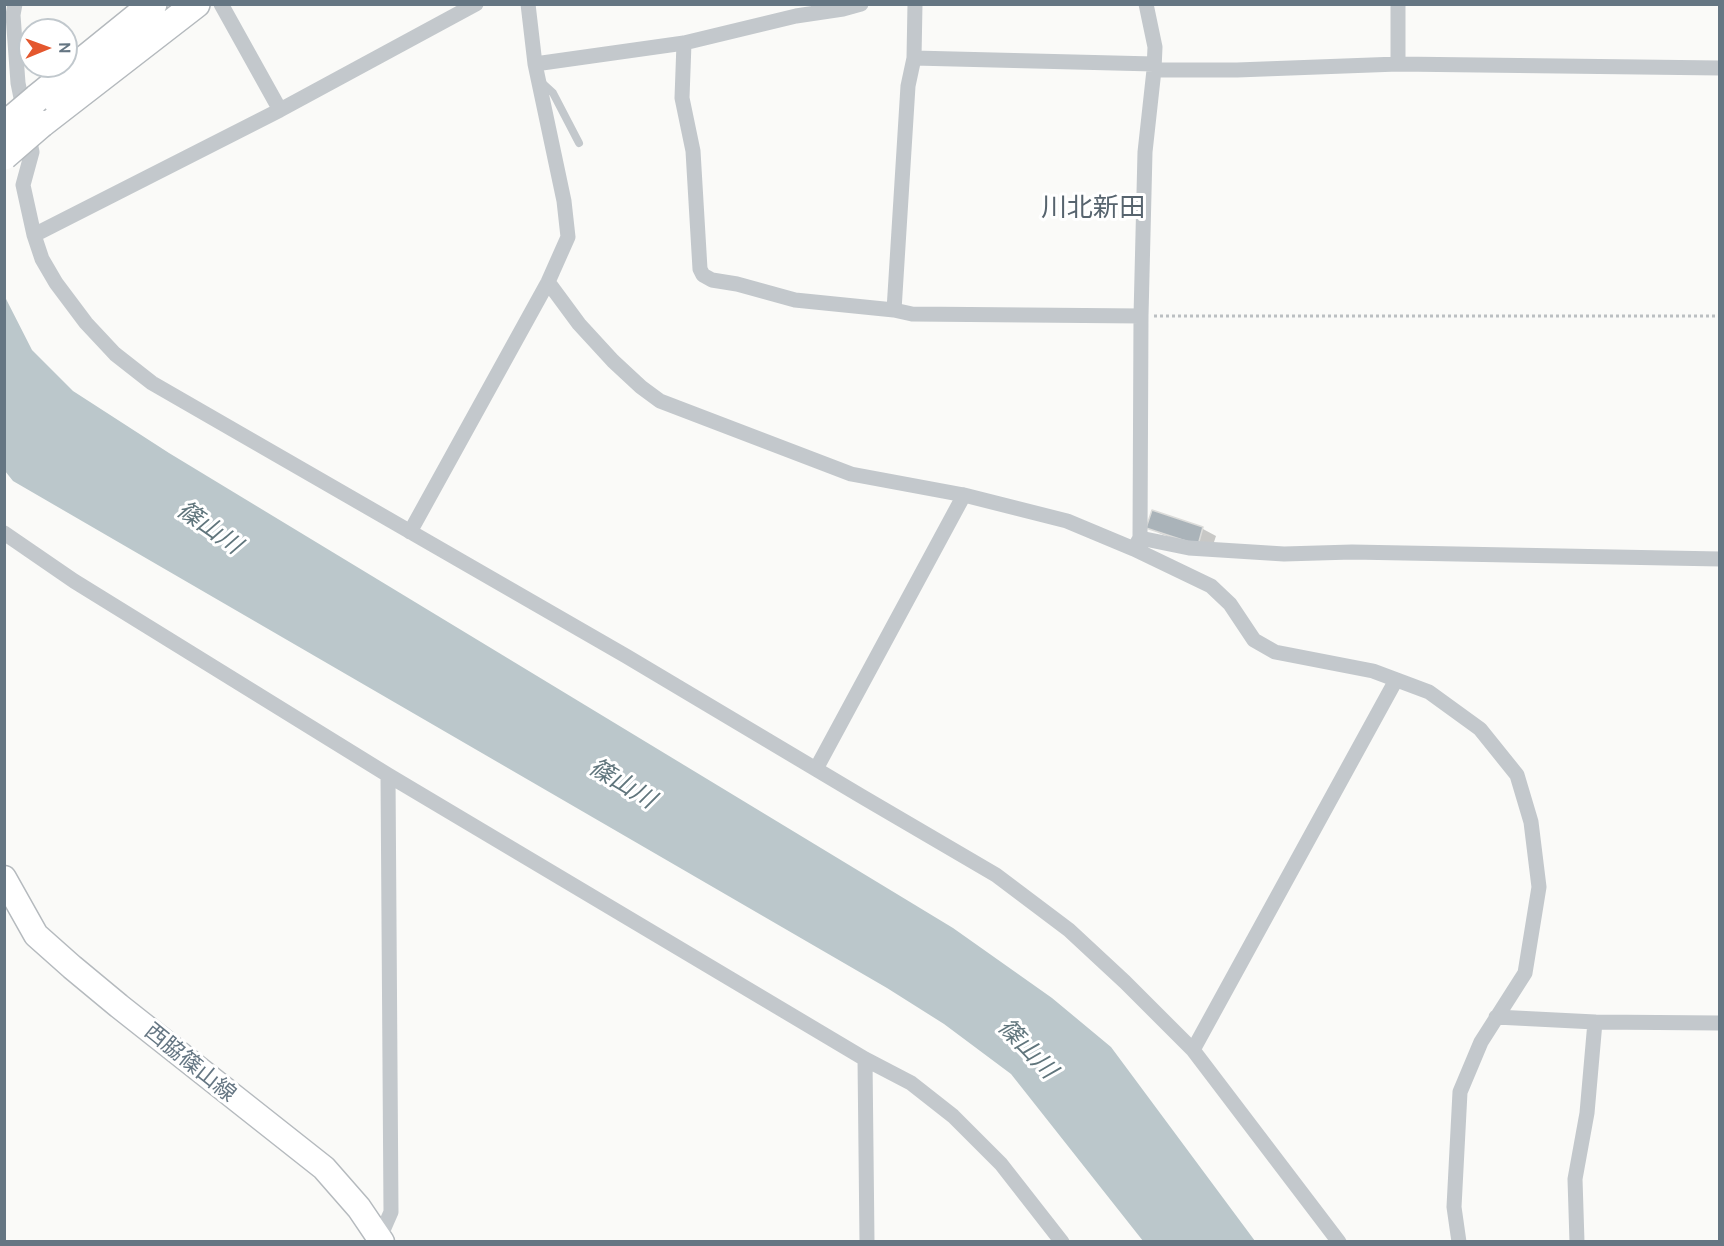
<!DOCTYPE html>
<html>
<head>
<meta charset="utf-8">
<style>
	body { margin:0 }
	#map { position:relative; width:1724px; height:1246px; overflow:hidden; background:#fafaf8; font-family:Cabin,sans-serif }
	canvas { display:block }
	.frame { position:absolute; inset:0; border:6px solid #657683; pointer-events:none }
	.north { position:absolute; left:18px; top:18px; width:60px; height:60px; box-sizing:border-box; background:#fff; border:2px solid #c1c8cd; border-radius:50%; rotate:89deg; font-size:16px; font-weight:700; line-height:24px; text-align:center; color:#657683 }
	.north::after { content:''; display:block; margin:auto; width:21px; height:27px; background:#e4572e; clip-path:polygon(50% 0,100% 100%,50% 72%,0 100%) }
</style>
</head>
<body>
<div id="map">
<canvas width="1724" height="1246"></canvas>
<div class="frame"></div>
<div class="north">N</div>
</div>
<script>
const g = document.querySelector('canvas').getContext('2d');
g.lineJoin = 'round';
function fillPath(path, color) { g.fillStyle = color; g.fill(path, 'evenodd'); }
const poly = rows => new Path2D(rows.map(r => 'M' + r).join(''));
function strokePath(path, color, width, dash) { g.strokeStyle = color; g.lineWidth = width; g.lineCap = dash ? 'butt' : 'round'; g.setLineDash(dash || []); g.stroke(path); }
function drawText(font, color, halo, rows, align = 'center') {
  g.font = font + ' Cabin,"Noto Sans JP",sans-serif'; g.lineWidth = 6; g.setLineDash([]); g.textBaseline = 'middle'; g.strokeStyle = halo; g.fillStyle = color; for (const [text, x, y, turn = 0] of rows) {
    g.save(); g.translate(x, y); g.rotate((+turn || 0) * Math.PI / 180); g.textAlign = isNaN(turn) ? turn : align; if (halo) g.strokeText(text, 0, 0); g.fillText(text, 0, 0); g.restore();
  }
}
const water = poly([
	[4,295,32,350,73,391,169,453,953,928,1052,998,1111,1047,1255,1241,1143,1241,1011,1074,944,1024,887,988,13,481,5,471]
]);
const shadow = poly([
	[1153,512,1203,529,1216,536,1211,551,1161,534,1148,527]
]);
const building = poly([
	[1152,510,1203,527,1198,545,1146,528,1152,510]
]);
const path = poly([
	[1154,316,1720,316]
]);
const service = poly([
	[541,82,553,93,579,143]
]);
const minor = poly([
	[15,4,13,15,18,83,32,152,23,185,34,235,42,259,56,283,86,323,115,354,152,383,626,656,861,796,996,875,1069,930,1125,982,1193,1050,1339,1242],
	[221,4,280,110],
	[684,43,682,98,693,151,700,269,703,275,712,280,737,284,795,300,894,310,912,314,1141,316],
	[914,58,1154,64],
	[535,64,684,43,796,16,843,9,861,4],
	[1398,64,1398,4],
	[1154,70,1237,70,1398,64,1720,68],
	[34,235,280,110,476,4],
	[548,282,579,324,613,361,641,387,660,401,851,474,964,495,1067,521,1134,549,1211,586,1230,604,1254,640,1275,652,1373,671,1429,692,1480,729,1517,775,1531,822,1539,887,1525,973,1481,1042,1460,1092,1454,1207,1459,1242],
	[894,310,908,86,914,58,915,4],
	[410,532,548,282,568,237,564,201,535,64,528,4],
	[4,533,74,581,388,775,865,1059,911,1083,953,1116,1001,1164,1062,1242],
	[1140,538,1189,548,1284,554,1352,552,1720,559],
	[1136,545,1140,538,1141,316,1145,152,1154,70,1155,47,1146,4],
	[816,769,964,495],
	[1496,1017,1595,1022,1720,1023],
	[1193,1050,1396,680],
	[865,1059,867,1242],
	[380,1237,391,1212,388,775],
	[1577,1242,1575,1179,1587,1113,1595,1022]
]);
const primary = poly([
	[4,878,36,935,72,967,119,1006,324,1168,359,1208,382,1242]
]);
const motorway = poly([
	[37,98,153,4],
	[41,124,196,4]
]);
const motorwayBridge = poly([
	[4,126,37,98],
	[4,156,41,124]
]);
const streetNames = [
	["西脇篠山線",190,1063,39]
];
const waterNames = [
	["篠山川",209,528,35],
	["篠山川",622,784,31],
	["篠山川",1027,1049,46]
];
const quarterNames = [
	["川北新田",1093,208]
];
fillPath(water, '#bbc7cb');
fillPath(shadow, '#0003');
fillPath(building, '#aab3b9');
strokePath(building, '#dcdcda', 1.5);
strokePath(primary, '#b5babe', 27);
strokePath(motorway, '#b4b9bd', 30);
strokePath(path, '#bbbfc2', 3, [3, 3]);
strokePath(service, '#c3c8cc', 8);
strokePath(minor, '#c3c8cc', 15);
strokePath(primary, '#fff', 24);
strokePath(motorway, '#fff', 27);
strokePath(motorwayBridge, '#b4b9bd', 30, []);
strokePath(motorwayBridge, '#fff', 27);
drawText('22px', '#657683', '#fff', streetNames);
drawText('italic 24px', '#60757c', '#fff', waterNames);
drawText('26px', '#57646e', '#fff', quarterNames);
</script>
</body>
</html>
